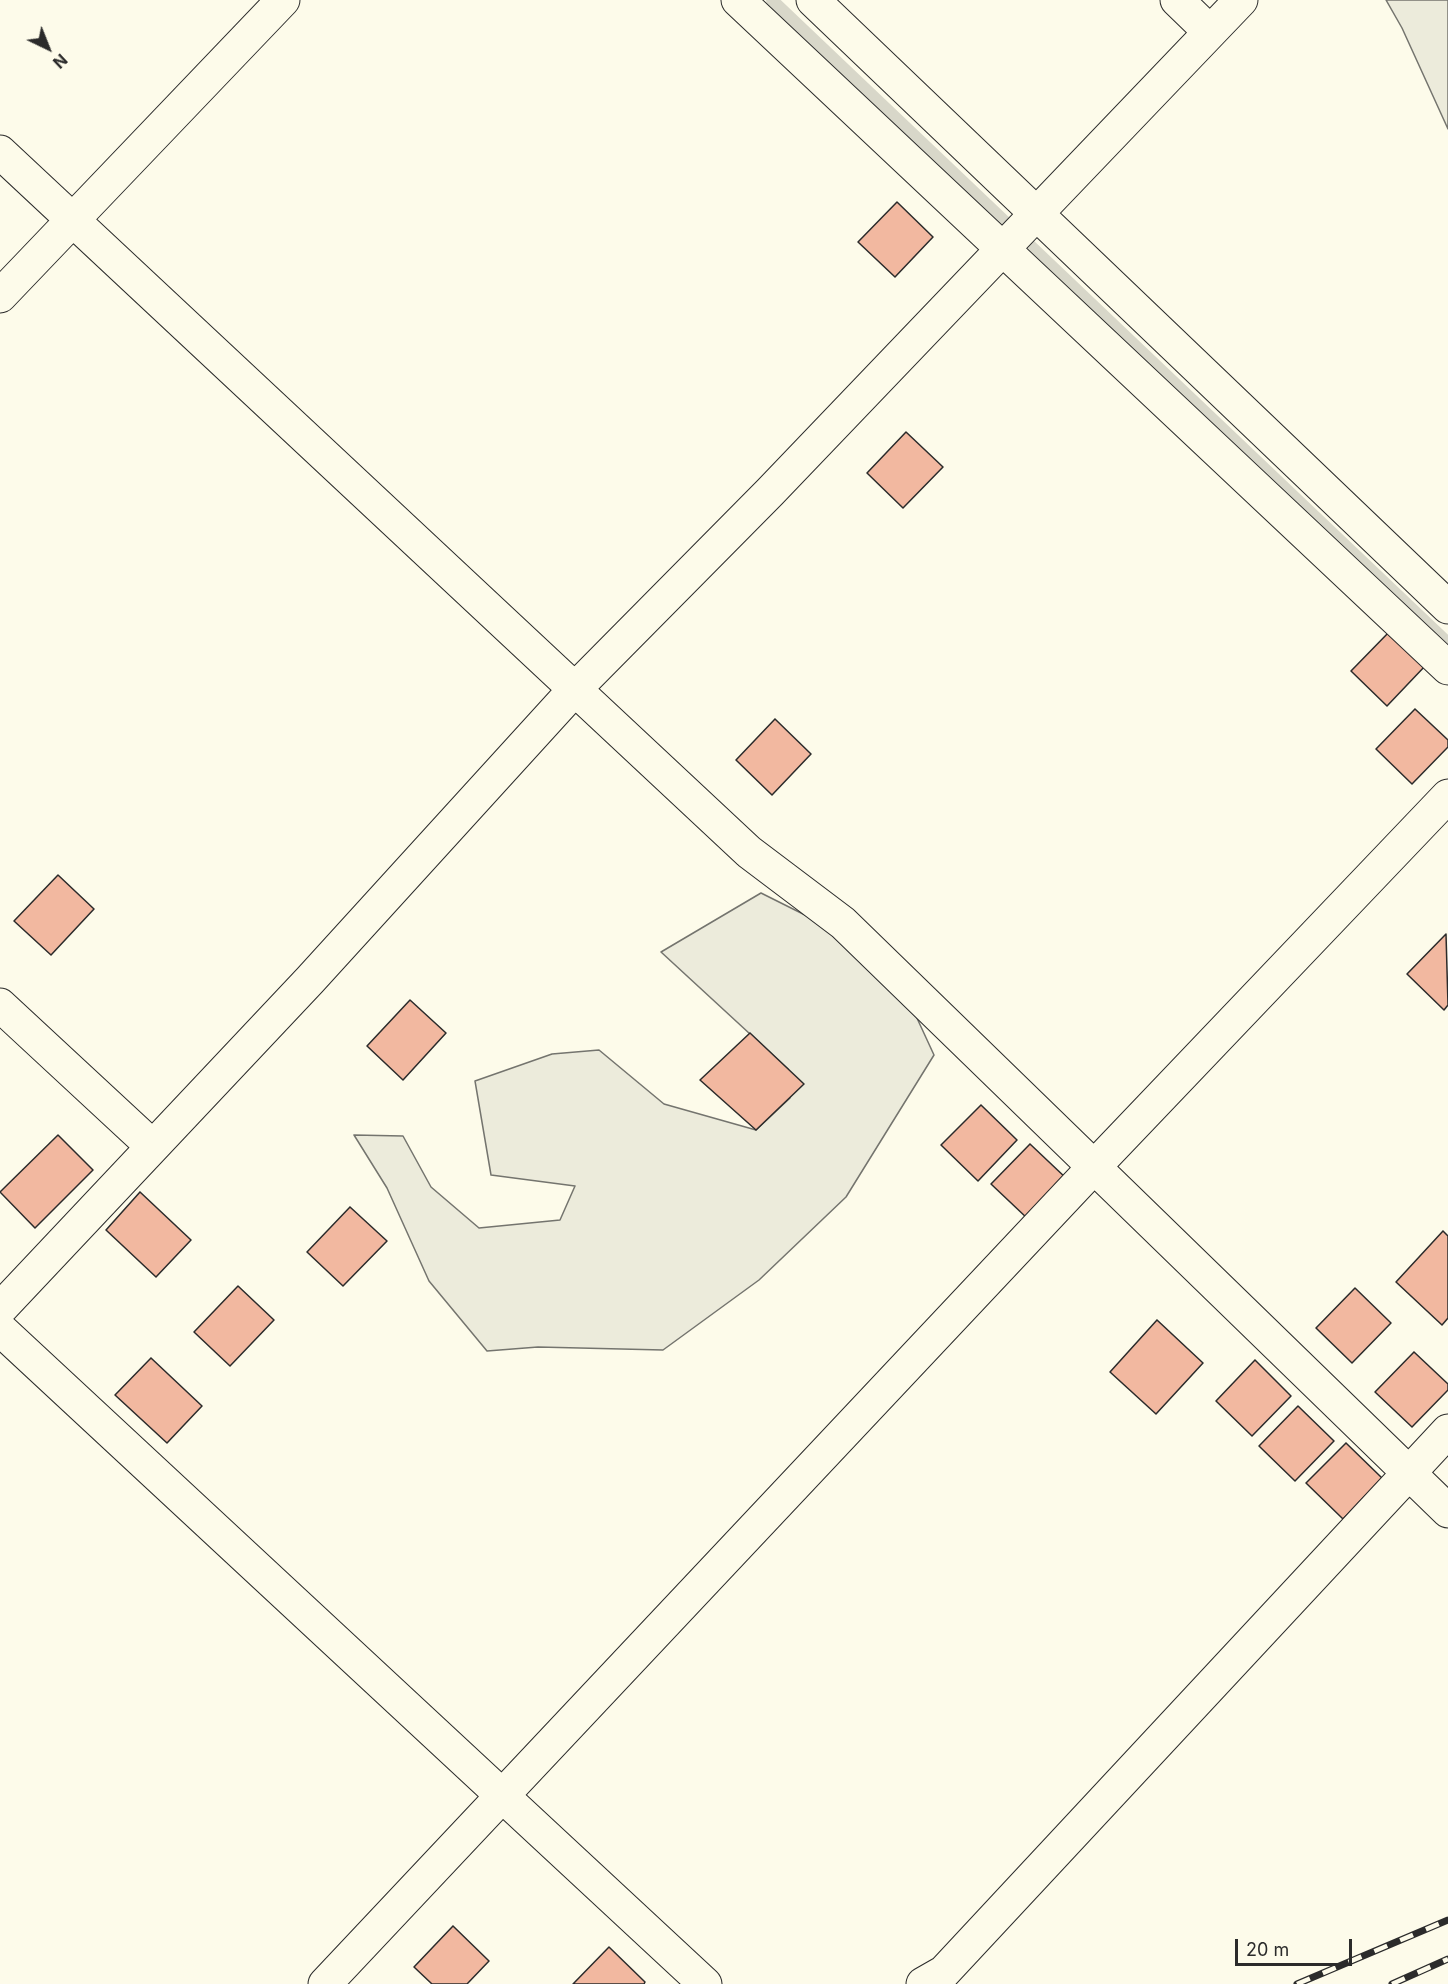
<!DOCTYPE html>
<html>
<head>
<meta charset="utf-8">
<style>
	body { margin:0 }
	#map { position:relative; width:1448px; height:1984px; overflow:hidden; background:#fdfbea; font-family:Inter,sans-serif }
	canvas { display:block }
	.north { position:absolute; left:18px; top:18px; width:60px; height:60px; -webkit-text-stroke:4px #fdfbea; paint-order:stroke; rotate:137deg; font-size:16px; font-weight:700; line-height:24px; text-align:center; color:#2b2b2b }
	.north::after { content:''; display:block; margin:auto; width:21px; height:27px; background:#2b2b2b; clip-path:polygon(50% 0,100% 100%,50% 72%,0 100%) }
	.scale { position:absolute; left:1235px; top:1939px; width:117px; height:27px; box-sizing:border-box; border:3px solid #2b2b2b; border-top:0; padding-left:8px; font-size:18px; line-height:21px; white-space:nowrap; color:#2b2b2b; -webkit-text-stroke:4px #fdfbea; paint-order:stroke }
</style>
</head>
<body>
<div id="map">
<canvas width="1448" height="1984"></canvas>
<div class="north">N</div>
<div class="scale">20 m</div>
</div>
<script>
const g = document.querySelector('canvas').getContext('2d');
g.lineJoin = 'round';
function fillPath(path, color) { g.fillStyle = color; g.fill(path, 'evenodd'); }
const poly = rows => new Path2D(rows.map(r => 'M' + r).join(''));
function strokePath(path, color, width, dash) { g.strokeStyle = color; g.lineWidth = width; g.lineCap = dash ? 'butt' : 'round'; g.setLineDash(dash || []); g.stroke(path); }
const green = poly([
	[1386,0,1448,0,1448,129,1402,28,1386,0],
	[761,893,845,935,898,977,934,1055,846,1197,759,1280,663,1350,538,1347,487,1351,429,1281,387,1188,354,1135,403,1136,431,1187,479,1228,560,1220,575,1186,491,1175,475,1081,552,1054,599,1050,664,1104,756,1130,790,1098,788,1069,661,952,761,893]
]);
const stream = poly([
	[772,0,1448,643]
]);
const building = poly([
	[897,202,933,237,895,277,858,242,897,202],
	[906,432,943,467,903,508,867,473,906,432],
	[1390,631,1426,665,1387,706,1351,671,1390,631],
	[1415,709,1448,740,1448,747,1412,784,1376,749,1415,709],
	[775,719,811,754,772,795,736,760,775,719],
	[58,875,94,909,51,955,14,921,58,875],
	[1446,934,1448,1005,1444,1010,1407,974,1446,934],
	[410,1000,446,1033,403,1080,367,1046,410,1000],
	[750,1033,804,1084,756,1130,700,1080,750,1033],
	[981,1105,1017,1140,978,1181,941,1145,981,1105],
	[58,1135,93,1170,35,1228,0,1192,58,1135],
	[1030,1144,1067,1179,1028,1219,991,1184,1030,1144],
	[140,1192,191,1240,156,1277,106,1230,140,1192],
	[350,1207,387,1241,343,1286,307,1252,350,1207],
	[1443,1231,1448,1236,1448,1318,1442,1325,1396,1282,1443,1231],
	[238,1286,274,1320,230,1366,194,1332,238,1286],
	[1355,1288,1391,1323,1352,1363,1316,1328,1355,1288],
	[1157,1320,1203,1363,1156,1414,1110,1372,1157,1320],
	[1414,1352,1448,1384,1448,1390,1412,1427,1375,1392,1414,1352],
	[151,1358,202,1406,167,1443,115,1395,151,1358],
	[1255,1360,1291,1396,1252,1436,1216,1401,1255,1360],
	[1298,1406,1334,1441,1295,1481,1259,1446,1298,1406],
	[1346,1443,1382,1478,1343,1519,1306,1483,1346,1443],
	[453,1926,489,1961,467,1984,432,1984,414,1967,453,1926],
	[609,1947,645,1982,644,1984,573,1984,609,1947]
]);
const minor = poly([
	[738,0,1448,668],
	[813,0,1448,607],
	[1177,0,1210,32],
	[0,152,749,852,843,923,1448,1511],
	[0,296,283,0],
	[0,1005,152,1146],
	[0,1309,310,980,575,689,770,492,1241,0],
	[0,1329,705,1984],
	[325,1984,1094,1167,1448,796],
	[923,1984,944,1972,1448,1431]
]);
const rail = poly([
	[1297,1984,1448,1920],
	[1392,1984,1448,1959]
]);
fillPath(green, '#ecebdb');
strokePath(green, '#74746e', 1.5);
strokePath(stream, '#d8d7c9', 12);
fillPath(building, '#f2b8a0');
strokePath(building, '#2b2b2b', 1.5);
strokePath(minor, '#2b2b2b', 35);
strokePath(minor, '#fdfbea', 33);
strokePath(rail, '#2b2b2b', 7);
strokePath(rail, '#fdfbea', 4.5, [14]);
</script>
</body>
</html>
